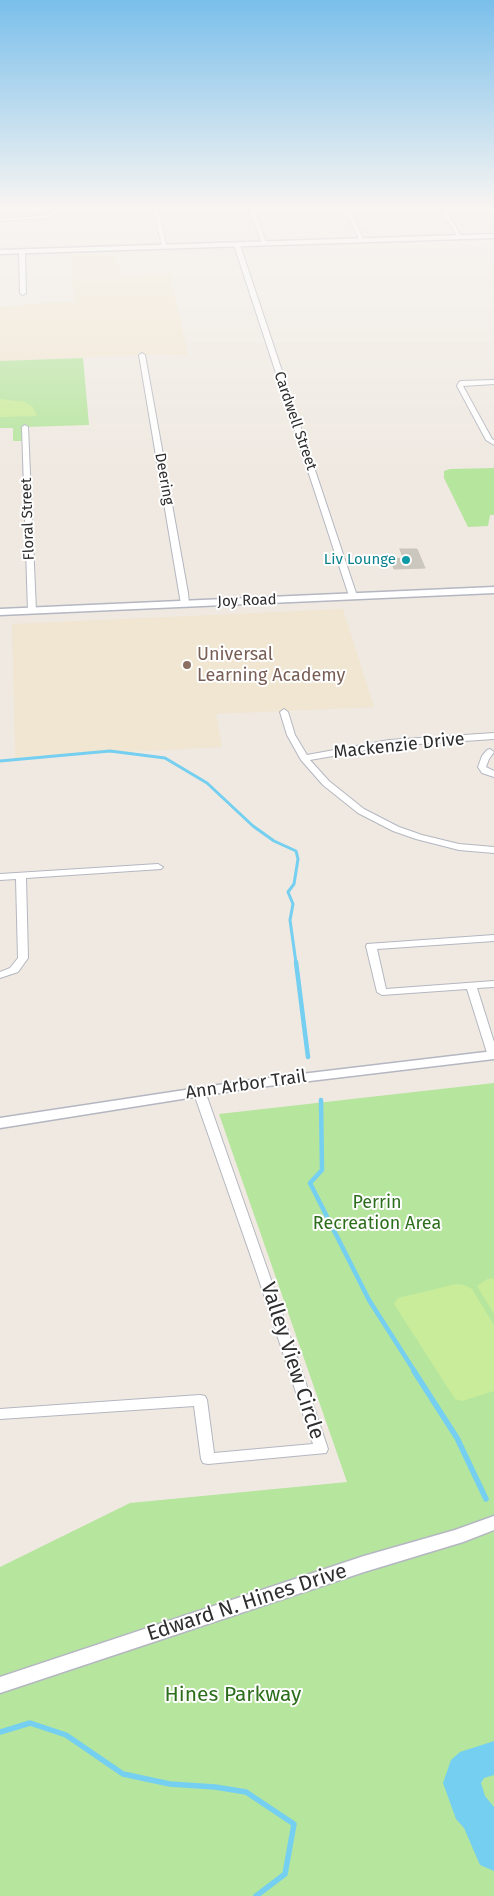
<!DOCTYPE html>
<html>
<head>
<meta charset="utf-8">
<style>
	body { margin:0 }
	canvas { display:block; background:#efe9e1 }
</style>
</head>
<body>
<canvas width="494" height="1896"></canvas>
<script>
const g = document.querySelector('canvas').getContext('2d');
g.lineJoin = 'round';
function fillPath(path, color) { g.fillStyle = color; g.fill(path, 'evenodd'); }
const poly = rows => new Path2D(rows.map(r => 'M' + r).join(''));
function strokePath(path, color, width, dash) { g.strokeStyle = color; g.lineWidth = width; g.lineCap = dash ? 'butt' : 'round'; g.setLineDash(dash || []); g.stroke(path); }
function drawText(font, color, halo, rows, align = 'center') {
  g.font = font + ' "Fira Sans",sans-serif'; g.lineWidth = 4; g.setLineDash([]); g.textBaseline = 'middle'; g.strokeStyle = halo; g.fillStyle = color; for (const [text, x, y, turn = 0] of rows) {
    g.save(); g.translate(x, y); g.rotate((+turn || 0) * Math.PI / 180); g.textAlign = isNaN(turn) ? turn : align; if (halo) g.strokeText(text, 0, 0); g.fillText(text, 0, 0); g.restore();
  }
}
const education = poly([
	[115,253,120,276,170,274,188,355,154,354,0,361,0,307,23,306,23,304,74,302,70,254],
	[343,609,374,707,216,714,222,747,15,758,12,624]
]);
const green = poly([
	[83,358,89,425,25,427,25,441,13,441,13,428,0,428,0,361],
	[494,468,494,515,490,515,488,526,468,527,444,478,444,471,450,469],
	[494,1083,494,1896,0,1896,0,1567,130,1503,347,1482,219,1114]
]);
const pitch = poly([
	[0,399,26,402,33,407,37,416,0,417],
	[494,1278,494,1314,477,1286,487,1279],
	[456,1284,464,1285,472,1289,494,1325,494,1391,462,1401,455,1399,394,1304,398,1298]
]);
const streamFar2 = poly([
	[0,761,110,751,165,758,207,783,253,826,274,841,296,851,298,859,294,884,288,892,293,904,290,920,296,963]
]);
const streamFar1 = poly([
	[296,962,308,1057],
	[321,1100,322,1170,310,1183,369,1300,415,1372]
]);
const stream = poly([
	[414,1371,457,1438,486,1499],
	[0,1732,30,1723,66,1735,123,1774,170,1784,215,1787,246,1792,294,1824,285,1874,256,1896]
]);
const river = poly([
	[494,1741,494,1775,484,1778,481,1783,485,1796,494,1807,494,1871,480,1865,464,1828,456,1819,443,1783,451,1760,460,1752,494,1741]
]);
const building = poly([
	[400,549,417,549,425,568,394,569,390,559,403,558,400,549]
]);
const minor = poly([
	[58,205,62,205,56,214,44,218,0,221,0,219,41,216,52,212,58,205],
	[153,205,157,205,167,248,162,247,153,205],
	[248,205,252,205,267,245,262,244,248,205],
	[343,205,347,205,365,242,360,241,343,205],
	[438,205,442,205,463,239,459,239,438,205],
	[237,243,240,245,357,596,356,598,353,598,349,596,234,245,237,243],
	[22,250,25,252,26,293,23,295,20,293,19,252,22,250],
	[142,353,145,355,188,593,189,604,185,606,181,604,139,355,142,353],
	[494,380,494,384,463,386,492,439,494,440,494,445,486,440,457,386,459,382,461,381,494,380],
	[25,425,28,427,36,611,32,613,28,611,22,427,25,425],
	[284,709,288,712,295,735,307,755,389,740,494,733,494,739,389,746,310,760,329,781,364,809,399,827,422,835,459,844,494,847,494,853,459,850,416,839,393,831,358,813,323,785,301,760,287,735,280,712,284,709],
	[490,749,494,752,489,759,486,767,494,771,494,777,482,773,478,767,482,756,487,750,490,749],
	[158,864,163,867,161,869,26,878,28,958,18,972,0,978,0,972,10,968,18,958,16,879,0,880,0,874,158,864],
	[494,935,494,941,377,949,386,989,494,981,494,987,477,988,494,1042,494,1059,489,1058,488,1056,467,989,382,995,377,992,366,946,367,944,494,935],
	[199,1087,205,1091,269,1274,328,1449,326,1453,208,1464,203,1463,201,1459,194,1406,0,1419,0,1409,200,1395,205,1396,207,1400,214,1453,313,1444,257,1274,193,1091,199,1087]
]);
const tertiary = poly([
	[494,234,494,238,0,254,0,250,494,234],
	[494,1051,494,1059,251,1088,0,1128,0,1118,251,1080,494,1051],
	[494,1516,494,1530,463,1542,364,1572,0,1693,0,1677,364,1556,455,1530,494,1516]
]);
const secondary = poly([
	[494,587,494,593,0,615,0,609,494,587]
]);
const markers = [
	[406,560,5,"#0f9aa8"],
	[187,665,5,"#8d6e63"]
];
const farStreetnames = [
	["Cardwell Street",295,421,71],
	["Deering",164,479,80],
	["Floral Street",28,519,-92],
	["Joy Road",247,601,-2]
];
const farCulturenames = [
	["Liv Lounge",396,560]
];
const educationNames = [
	["Universal",197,655],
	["Learning Academy",197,676]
];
const streetNames = [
	["Mackenzie Drive",399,746,-6],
	["Ann Arbor Trail",246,1085,-8]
];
const parkNames = [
	["Perrin",377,1203],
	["Recreation Area",377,1224]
];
const nearStreetnames = [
	["Valley View Circle",292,1361,72],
	["Edward N. Hines Drive",247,1603,-18]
];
const nearParknames = [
	["Hines Parkway",233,1695]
];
fillPath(education, '#f0e6d1');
fillPath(green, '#b6e59e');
fillPath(pitch, '#c9ec9a');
strokePath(streamFar2, '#75cff0', 3);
strokePath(streamFar1, '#75cff0', 4.5);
strokePath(stream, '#75cff0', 5.5);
fillPath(river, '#75cff0');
fillPath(building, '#cbc7bf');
strokePath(building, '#cbc5ba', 1);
strokePath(minor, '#b4b7c1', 2);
strokePath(tertiary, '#b4b7c1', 3);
strokePath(secondary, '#b4b7c1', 3);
fillPath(minor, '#fff');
fillPath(tertiary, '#fff');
fillPath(secondary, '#fff');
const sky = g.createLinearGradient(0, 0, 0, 470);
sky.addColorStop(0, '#7abfeb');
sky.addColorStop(0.44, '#f8f5f2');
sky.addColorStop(1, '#f8f5f200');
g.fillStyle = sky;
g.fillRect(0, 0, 494, 470);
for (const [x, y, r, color] of markers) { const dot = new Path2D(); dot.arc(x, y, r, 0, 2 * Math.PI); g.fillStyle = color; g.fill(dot); strokePath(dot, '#fff', 2); }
drawText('15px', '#2e2e2e', '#fff', farStreetnames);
drawText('15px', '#0d838f', '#fff', farCulturenames, 'right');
drawText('18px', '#785e54', '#fff', educationNames, 'left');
drawText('18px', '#2e2e2e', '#fff', streetNames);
drawText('18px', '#2c6e1b', '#fff', parkNames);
drawText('21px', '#2e2e2e', '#fff', nearStreetnames);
drawText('21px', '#2c6e1b', '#fff', nearParknames);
</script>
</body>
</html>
